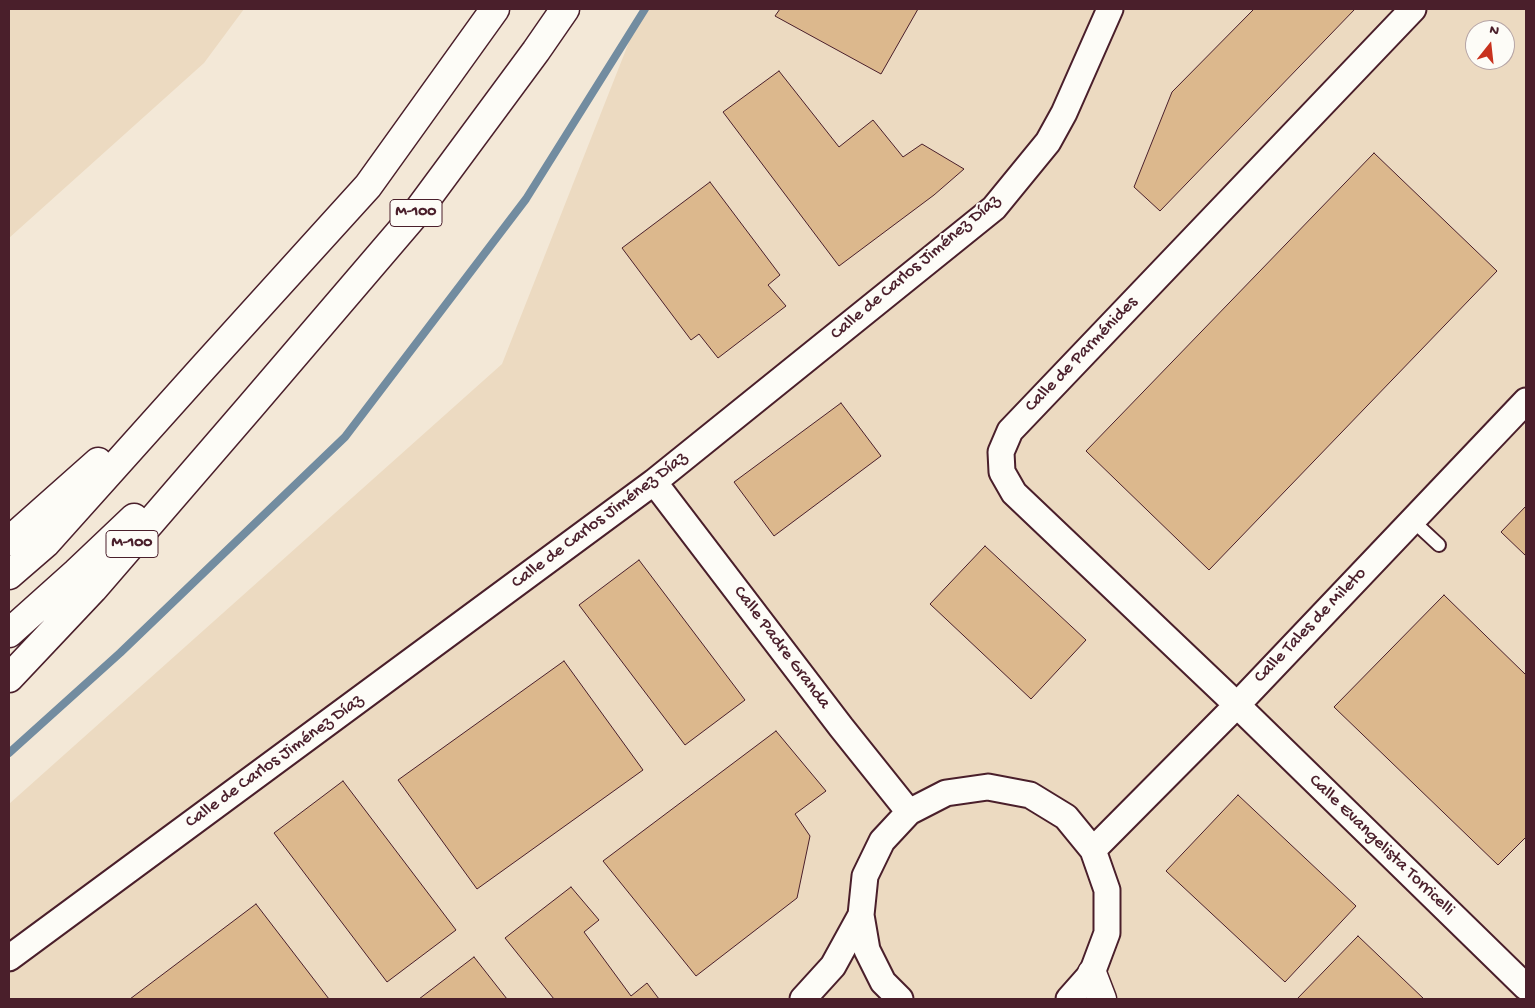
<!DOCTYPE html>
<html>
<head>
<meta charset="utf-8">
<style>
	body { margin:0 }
	#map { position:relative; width:1535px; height:1008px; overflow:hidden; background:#f3e8d7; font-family:"Gochi Hand",sans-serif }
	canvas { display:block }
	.frame { position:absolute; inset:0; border:10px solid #4a1f2b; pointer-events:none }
	.north { position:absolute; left:1465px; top:20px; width:50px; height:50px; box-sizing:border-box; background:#fdfcf7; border:1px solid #b5a4a5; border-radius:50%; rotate:16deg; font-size:14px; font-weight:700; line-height:20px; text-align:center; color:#4a1f2b }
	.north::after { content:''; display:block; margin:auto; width:18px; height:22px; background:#c8321e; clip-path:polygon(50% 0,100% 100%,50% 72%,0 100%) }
</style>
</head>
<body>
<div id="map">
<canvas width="1535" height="1008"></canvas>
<div class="frame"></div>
<div class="north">N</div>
</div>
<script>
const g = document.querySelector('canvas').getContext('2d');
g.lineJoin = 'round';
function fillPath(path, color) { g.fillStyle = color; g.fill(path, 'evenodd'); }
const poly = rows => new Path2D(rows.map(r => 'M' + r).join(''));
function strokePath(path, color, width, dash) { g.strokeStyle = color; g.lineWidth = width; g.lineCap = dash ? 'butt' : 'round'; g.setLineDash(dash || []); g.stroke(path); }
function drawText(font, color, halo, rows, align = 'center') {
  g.font = font + ' "Gochi Hand",sans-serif'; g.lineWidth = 4; g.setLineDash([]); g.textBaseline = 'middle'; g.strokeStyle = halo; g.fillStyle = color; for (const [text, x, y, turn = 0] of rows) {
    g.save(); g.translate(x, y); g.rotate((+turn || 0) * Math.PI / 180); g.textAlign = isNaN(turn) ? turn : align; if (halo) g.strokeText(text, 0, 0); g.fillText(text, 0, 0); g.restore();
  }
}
const built = poly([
	[9,9,244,9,204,63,9,238],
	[642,9,1526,9,1526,999,9,999,9,804,502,364],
	[1475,30,1505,30,1505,60,1475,60]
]);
const stream = poly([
	[9,753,120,653,345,437,526,199,645,9]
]);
const building = poly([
	[780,9,918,9,881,74,775,16,780,9],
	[1251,9,1355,9,1160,211,1134,187,1172,92,1253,10,1251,9],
	[779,71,839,147,873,120,903,157,922,144,964,169,934,195,839,266,723,112,779,71],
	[1374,153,1497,271,1209,570,1086,451,1374,153],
	[710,182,780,275,768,285,786,306,718,358,699,334,691,340,622,248,710,182],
	[841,403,881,456,774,536,734,482,841,403],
	[1526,506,1526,556,1501,532,1526,506],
	[985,546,1086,640,1031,699,930,604,985,546],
	[639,560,745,700,685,745,579,605,639,560],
	[1444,595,1526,675,1526,837,1498,865,1334,707,1444,595],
	[564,661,643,770,477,889,398,780,564,661],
	[776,731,826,791,795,814,810,836,797,898,696,976,603,861,776,731],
	[343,781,456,930,387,982,274,833,343,781],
	[1238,795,1356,906,1285,982,1166,871,1238,795],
	[571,887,599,920,584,932,631,996,647,983,659,999,554,999,505,938,571,887],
	[256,904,329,999,130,999,256,904],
	[1358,936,1424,999,1297,999,1358,936],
	[474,957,507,999,419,999,474,957]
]);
const service = poly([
	[1412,520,1439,545]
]);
const minor = poly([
	[1413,9,1010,431,1001,452,1002,472,1014,493,1237,705,1526,987],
	[654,482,841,727,909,812],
	[1093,850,1237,705,1526,401],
	[9,958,654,482,994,208,1048,142,1064,113,1110,9],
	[803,999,833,966,861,915],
	[900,999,883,982,867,950,861,915,865,876,882,841,909,812,946,793,988,787,1030,795,1066,817,1093,850,1107,890,1107,933,1092,973,1069,999]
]);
const trunk = poly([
	[9,541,98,462],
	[9,575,46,543,202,369,368,186,495,9],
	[9,633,76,573,134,518],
	[9,678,93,589,251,406,417,212,536,51,565,9],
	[1092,973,1102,999]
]);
const shields = [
	[416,213,52],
	[132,544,52]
];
const shieldNames = [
	["M-100",416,213],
	["M-100",132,544]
];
const streetNames = [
	["Calle de Carlos Jiménez Díaz",916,268,-40],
	["Calle de Parménides",1082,355,-46],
	["Calle de Carlos Jiménez Díaz",600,521,-37],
	["Calle Tales de Mileto",1311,626,-46],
	["Calle Padre Granda",781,648,53],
	["Calle de Carlos Jiménez Díaz",275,762,-36],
	["Calle Evangelista Torricelli",1381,846,44]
];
fillPath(built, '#ecdac1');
strokePath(stream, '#728ca0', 8);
fillPath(building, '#dcb88d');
strokePath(building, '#4a1f2b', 1);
strokePath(service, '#4a1f2b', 16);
strokePath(minor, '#4a1f2b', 29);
strokePath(trunk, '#4a1f2b', 31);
strokePath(service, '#fdfcf7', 12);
strokePath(minor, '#fdfcf7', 25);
strokePath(trunk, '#fdfcf7', 28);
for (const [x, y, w] of shields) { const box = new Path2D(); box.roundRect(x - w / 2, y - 13.5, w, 27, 4); g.fillStyle = '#fdfcf7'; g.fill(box); strokePath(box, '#4a1f2b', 1); }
drawText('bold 16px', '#4a1f2b', null, shieldNames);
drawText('18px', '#4a1f2b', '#fdfcf7', streetNames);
</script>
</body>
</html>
